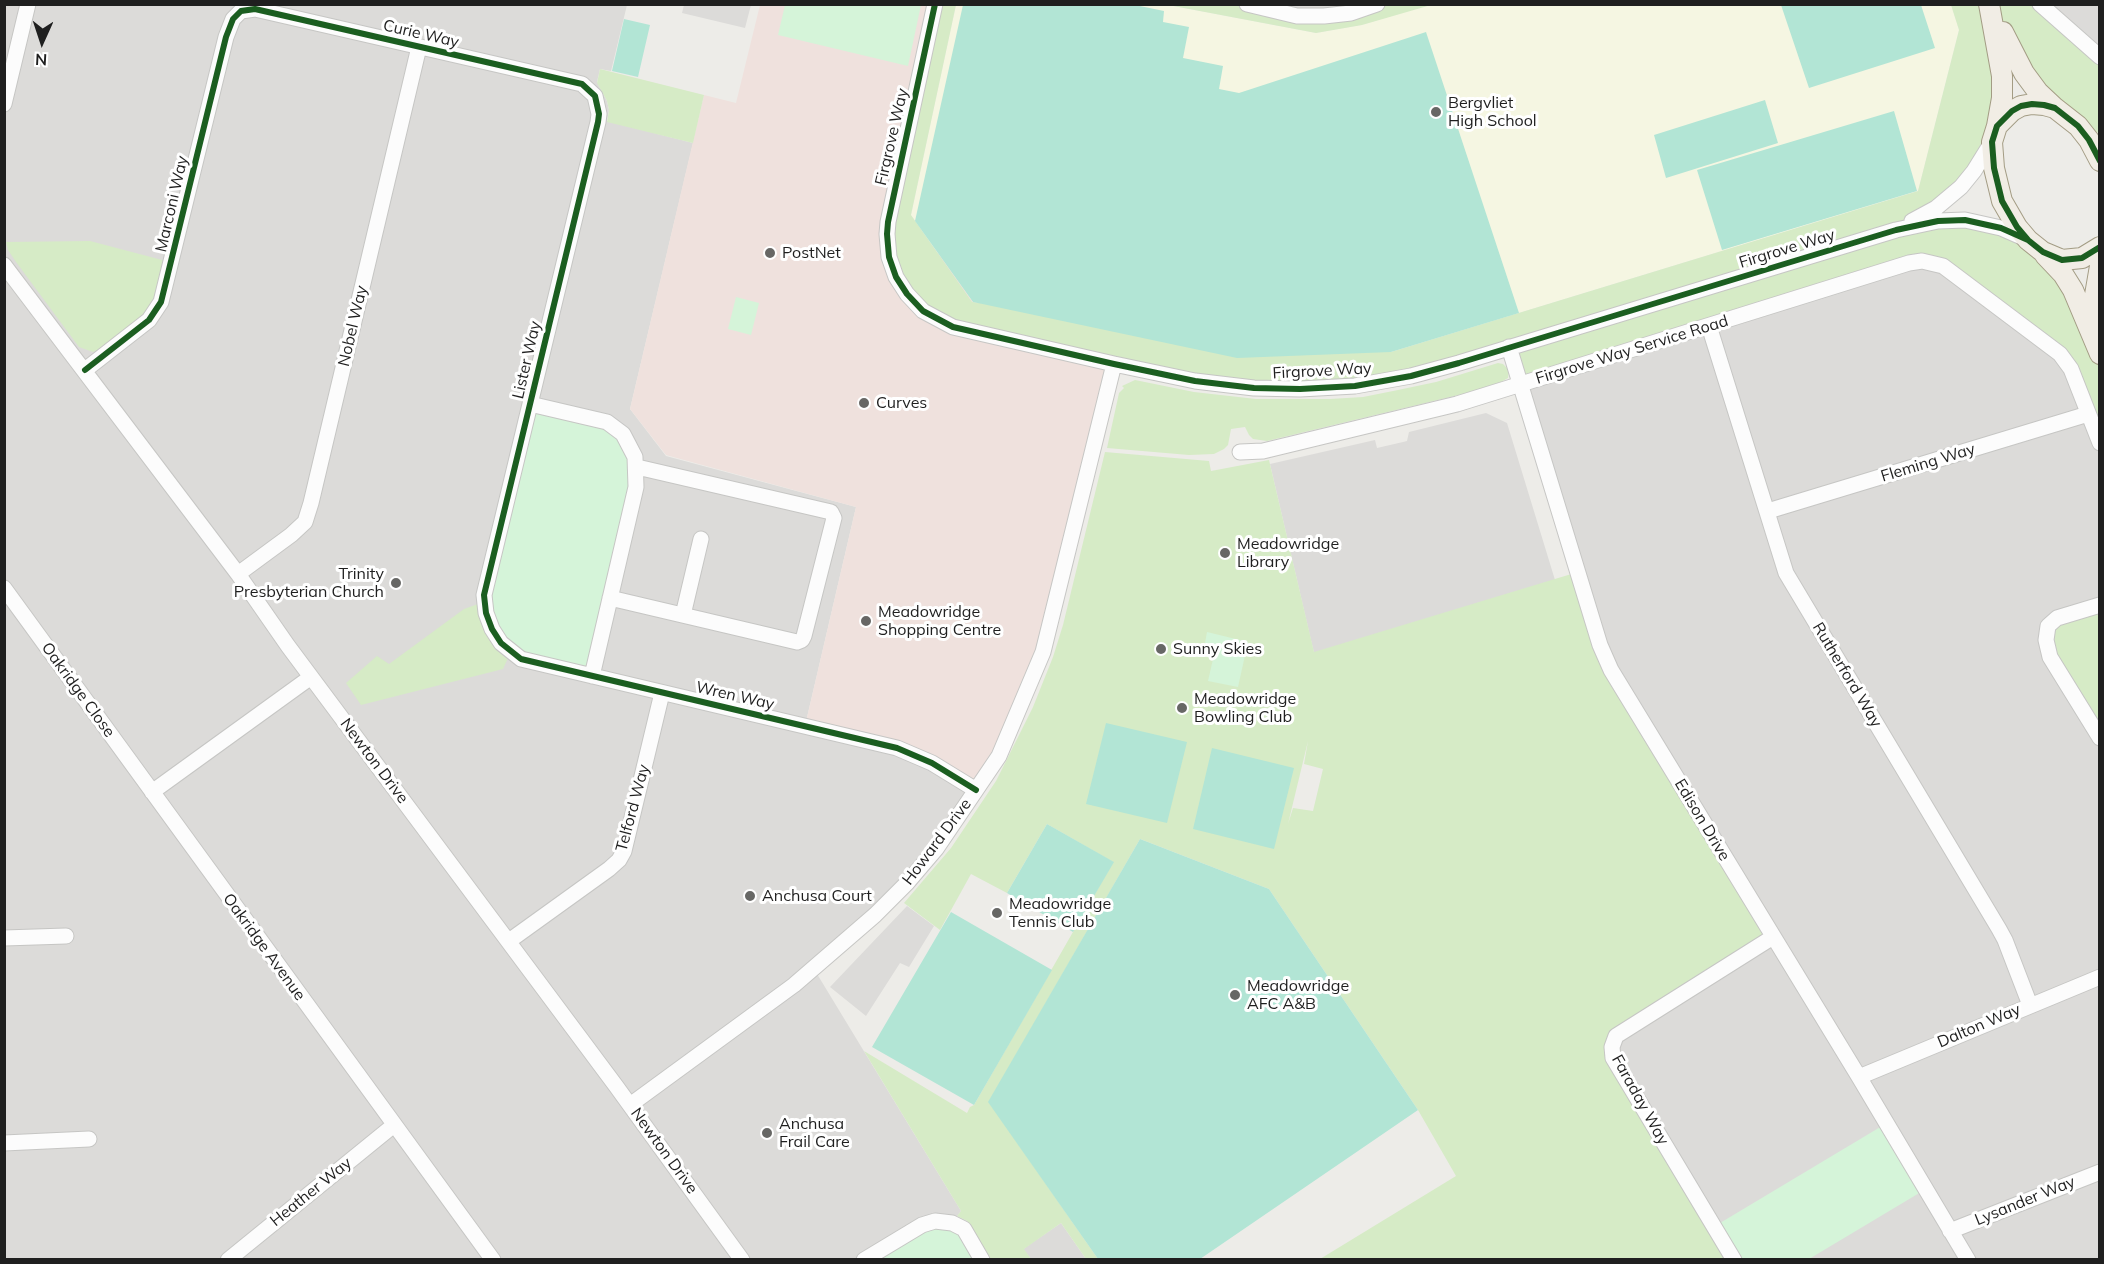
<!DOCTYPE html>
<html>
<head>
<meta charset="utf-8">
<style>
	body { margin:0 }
	#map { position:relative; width:2104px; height:1264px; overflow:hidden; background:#edece8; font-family:Mulish,sans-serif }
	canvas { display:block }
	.frame { position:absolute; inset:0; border:6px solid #1f1f1f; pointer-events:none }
	.north { position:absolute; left:12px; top:12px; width:60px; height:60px; -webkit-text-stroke:4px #fff; paint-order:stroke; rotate:183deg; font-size:16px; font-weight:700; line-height:24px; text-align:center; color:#1f1f1f }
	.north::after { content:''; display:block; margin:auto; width:21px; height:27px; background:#1f1f1f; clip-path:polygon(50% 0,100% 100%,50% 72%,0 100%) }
</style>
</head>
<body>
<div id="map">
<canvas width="2104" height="1264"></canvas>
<div class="frame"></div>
<div class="north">N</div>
</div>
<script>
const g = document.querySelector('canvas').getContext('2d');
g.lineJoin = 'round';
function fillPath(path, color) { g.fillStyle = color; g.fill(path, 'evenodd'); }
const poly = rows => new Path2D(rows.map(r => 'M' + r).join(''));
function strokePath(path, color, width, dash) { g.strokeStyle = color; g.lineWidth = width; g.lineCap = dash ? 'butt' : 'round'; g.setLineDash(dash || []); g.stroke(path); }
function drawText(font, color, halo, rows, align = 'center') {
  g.font = font + ' Mulish,sans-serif'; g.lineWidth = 6; g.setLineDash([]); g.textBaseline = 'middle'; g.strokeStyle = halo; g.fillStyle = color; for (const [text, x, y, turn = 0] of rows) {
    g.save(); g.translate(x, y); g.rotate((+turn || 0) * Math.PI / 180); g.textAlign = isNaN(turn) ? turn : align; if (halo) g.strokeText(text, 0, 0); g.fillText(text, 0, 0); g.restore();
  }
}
const residential = poly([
	[4,5,627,5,611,71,600,69,597,82,607,101,609,110,607,121,693,143,630,409,666,456,856,507,805,726,897,748,976,790,936,849,814,969,961,1211,952,1223,982,1259,5,1259],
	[684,5,684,4,751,5,745,28,682,13],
	[1247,5,1377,5,1351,13],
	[2040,5,2099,5,2099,57],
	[1933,263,2060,354,2099,443,2099,1259,1734,1259,1613,1058,1611,670,1521,385],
	[1486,413,1507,423,1555,580,1314,653,1270,464,1375,440,1377,448,1403,442,1407,441,1409,432],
	[907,906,934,926,909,967,900,963,866,1016,830,987],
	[1061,1223,1086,1259,1031,1259,1023,1249]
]);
const commercial = poly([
	[760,5,935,5,888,222,1114,364,1052,623,976,790,932,763,805,726,856,507,666,455,630,409,704,95,736,103]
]);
const education = poly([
	[1431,4,1951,4,1959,30,1918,191,1391,352,973,302,911,215,956,5,1168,5,1316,33,1362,25]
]);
const grass = poly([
	[935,5,956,5,911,215,972,302,1391,352,1918,191,1959,30,1951,5,1989,5,2001,63,1980,162,1926,214,1965,220,2043,252,2099,354,2099,443,2071,369,1933,263,1521,385,1509,347,1411,376,1254,388,953,327,901,286,888,222],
	[1168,5,1247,5,1297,16,1377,5,1431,5,1362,25,1316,33],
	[1991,5,2040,5,2099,57,2099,133,2083,127,2044,98],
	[600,69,704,95,693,143,607,122,609,110,607,101,597,83],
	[90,241,166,261,158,294,150,309,137,323,101,349,93,352,79,347,16,262,8,250,6,242],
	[1498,363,1503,364,1509,370,1508,378,1501,382,1467,393,1267,441,1253,439,1249,435,1245,427,1231,429,1228,445,1224,449,1214,454,1189,455,1107,448,1119,393,1124,388,1122,386,1135,380,1194,392,1256,399,1330,399,1363,397,1398,390,1436,382],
	[1105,452,1209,461,1211,471,1269,460,1314,652,1578,572,1600,645,1773,937,1612,1047,1734,1259,1320,1259,1456,1176,1418,1110,1269,889,1140,839,989,1102,1098,1259,1086,1259,1061,1223,1024,1249,1031,1259,991,1259,967,1221,957,1216,961,1211,864,1051,967,1113,970,1107,974,1105,1113,862,1047,824,1007,893,971,874,940,930,904,903,951,848,996,781,1033,707,1053,657,1063,625],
	[1308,741,1304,764,1323,769,1313,811,1293,808,1288,824],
	[478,604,508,658,503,669,361,705,346,683,377,656,389,664,464,609],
	[2099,605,2099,738,2050,657,2051,622]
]);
const park = poly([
	[785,5,921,5,908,66,778,35],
	[736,297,759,303,751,335,728,329],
	[530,404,607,422,635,457,592,676,521,659,486,613],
	[1207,632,1248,642,1238,687,1208,681,1216,646,1205,643],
	[1887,1123,1926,1189,1809,1259,1735,1259,1715,1226],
	[952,1223,982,1260,864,1260,922,1225]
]);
const pitch = poly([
	[1130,4,1164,11,1163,22,1189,27,1183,58,1223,66,1219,89,1239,93,1426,32,1519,313,1391,352,1237,358,973,302,915,221,963,5],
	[1781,5,1921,5,1935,48,1809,88],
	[624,19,650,25,638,77,612,71],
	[1765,100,1778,143,1666,178,1654,135],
	[1894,111,1917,191,1722,250,1697,170],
	[1106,723,1187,742,1167,823,1086,804],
	[1212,748,1294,768,1274,849,1193,829],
	[1047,824,1114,862,1073,932,1007,893],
	[1140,839,1269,889,1418,1110,1200,1259,1098,1259,988,1102],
	[951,912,1052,970,974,1105,872,1047]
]);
const minor = poly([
	[935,4,888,222,887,234,889,257,896,277,907,294,923,311,953,327,1114,364,1195,381,1254,388,1300,389,1355,386,1411,376,1459,363,1896,230,1938,221,1965,220,2001,228,2026,239],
	[1247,4,1297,16,1324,16,1351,13,1377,4],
	[2040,4,2100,57],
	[4,104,28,4],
	[1912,221,1936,208,1961,187,1974,171,1992,142],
	[4,265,238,574,288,646,616,1086,742,1260],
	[1709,326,1786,573,1999,929,2005,940,2030,1005],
	[1509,347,1600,645,1611,670,1859,1077,1968,1260],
	[85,370,149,320,161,302,226,37,233,19,241,11,255,9,582,84,595,96,599,114,598,122,484,595,486,613,492,629,501,643,521,659,897,748,932,763,976,790],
	[530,404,607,422,623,434,635,457,636,487,592,676],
	[1240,452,1263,451,1457,404,1909,263,1922,261,1943,266,2060,354,2071,369,2100,443],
	[1768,511,2088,414],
	[238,574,291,535,305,522,311,503,419,47],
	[4,588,493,1260],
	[610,598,797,642,802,640,804,636,834,518,831,512,637,467],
	[2100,605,2057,618,2048,626,2046,640,2050,657,2100,738],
	[683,615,701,539],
	[152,792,311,677],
	[4,938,66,936],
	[509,941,609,869,619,860,624,851,662,693],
	[1859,1077,2100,977],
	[630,1105,794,985,875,915,907,883,936,849,976,790,999,756,1043,652,1114,364],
	[4,1143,89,1139],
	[1950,1231,2100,1172],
	[228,1260,394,1125],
	[864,1260,922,1225,935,1221,952,1223,964,1229,982,1260],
	[1734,1260,1613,1058,1612,1047,1616,1036,1773,937]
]);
const major = poly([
	[1989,4,2002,76,2002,98,1997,126],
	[2003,32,2024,73,2038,92,2055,108],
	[2100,161,2089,140,2078,126,2055,108,2044,105,2032,104,2021,106,2012,111,1997,126,1992,142,1994,168,2002,201,2017,227,2028,240,2043,252,2062,260,2082,258,2100,247],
	[2045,255,2063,274,2073,290,2100,354],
	[2099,331,2095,295,2100,266]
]);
const cycleway = poly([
	[935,4,888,222,887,234,889,257,896,277,907,294,923,311,953,327,1114,364,1195,381,1254,388,1300,389,1355,386,1411,376,1459,363,1896,230,1938,221,1965,220,2001,228,2028,240],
	[2100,161,2089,140,2078,126,2055,108,2044,105,2032,104,2021,106,2012,111,1997,126,1992,142,1994,168,2002,201,2017,227,2028,240,2043,252,2062,260,2082,258,2100,247],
	[85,370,149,320,161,302,226,37,233,19,241,11,255,9,582,84,595,96,599,114,598,122,484,595,486,613,492,629,501,643,521,659,897,748,932,763,976,790]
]);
const markers = [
	[1436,112,6,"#676765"],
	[770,253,6,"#676765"],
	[864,403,6,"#676765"],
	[1225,553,6,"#676765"],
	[396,583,6,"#676765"],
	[866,621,6,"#676765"],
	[1161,649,6,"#676765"],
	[1182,708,6,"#676765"],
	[750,896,6,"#676765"],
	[997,913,6,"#676765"],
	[1235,995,6,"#676765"],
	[767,1133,6,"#676765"]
];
const streetNames = [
	["Curie Way",421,34,13],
	["Firgrove Way",892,137,-77],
	["Marconi Way",172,204,-77],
	["Firgrove Way",1787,249,-17],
	["Nobel Way",353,326,-77],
	["Firgrove Way Service Road",1632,350,-17],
	["Lister Way",527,360,-77],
	["Firgrove Way",1322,371,-3],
	["Fleming Way",1928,463,-17],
	["Rutherford Way",1847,675,59],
	["Oakridge Close",78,690,54],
	["Wren Way",735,696,13],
	["Newton Drive",374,761,53],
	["Telford Way",633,808,-75],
	["Edison Drive",1702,820,59],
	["Howard Drive",937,842,-53],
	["Oakridge Avenue",264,947,54],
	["Dalton Way",1979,1026,-23],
	["Faraday Way",1640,1100,61],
	["Newton Drive",664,1151,54],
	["Heather Way",311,1192,-39],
	["Lysander Way",2025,1201,-22]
];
const poiNames = [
	["Bergvliet",1448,103],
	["High School",1448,121],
	["PostNet",782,253],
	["Curves",876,403],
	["Meadowridge",1237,544],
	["Library",1237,562],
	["Trinity",384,574,"right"],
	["Presbyterian Church",384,592,"right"],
	["Meadowridge",878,612],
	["Shopping Centre",878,630],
	["Sunny Skies",1173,649],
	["Meadowridge",1194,699],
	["Bowling Club",1194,717],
	["Anchusa Court",762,896],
	["Meadowridge",1009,904],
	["Tennis Club",1009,922],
	["Meadowridge",1247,986],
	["AFC A&B",1247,1004],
	["Anchusa",779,1124],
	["Frail Care",779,1142]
];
fillPath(residential, '#dcdbd9');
fillPath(commercial, '#efe1dd');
fillPath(education, '#f5f6e2');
fillPath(grass, '#d6ebc6');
fillPath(park, '#d5f4d9');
fillPath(pitch, '#b2e5d5');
strokePath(minor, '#c6c6c4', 17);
strokePath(major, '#a39c84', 22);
strokePath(minor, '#fcfcfc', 15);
strokePath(major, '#f1ede5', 20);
strokePath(cycleway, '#1b5e20', 6);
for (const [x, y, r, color] of markers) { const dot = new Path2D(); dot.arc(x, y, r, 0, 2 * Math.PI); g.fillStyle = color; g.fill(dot); strokePath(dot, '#fff', 2); }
drawText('16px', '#1f1f1f', '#fff', streetNames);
drawText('16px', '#1f1f1f', '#fff', poiNames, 'left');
</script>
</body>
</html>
